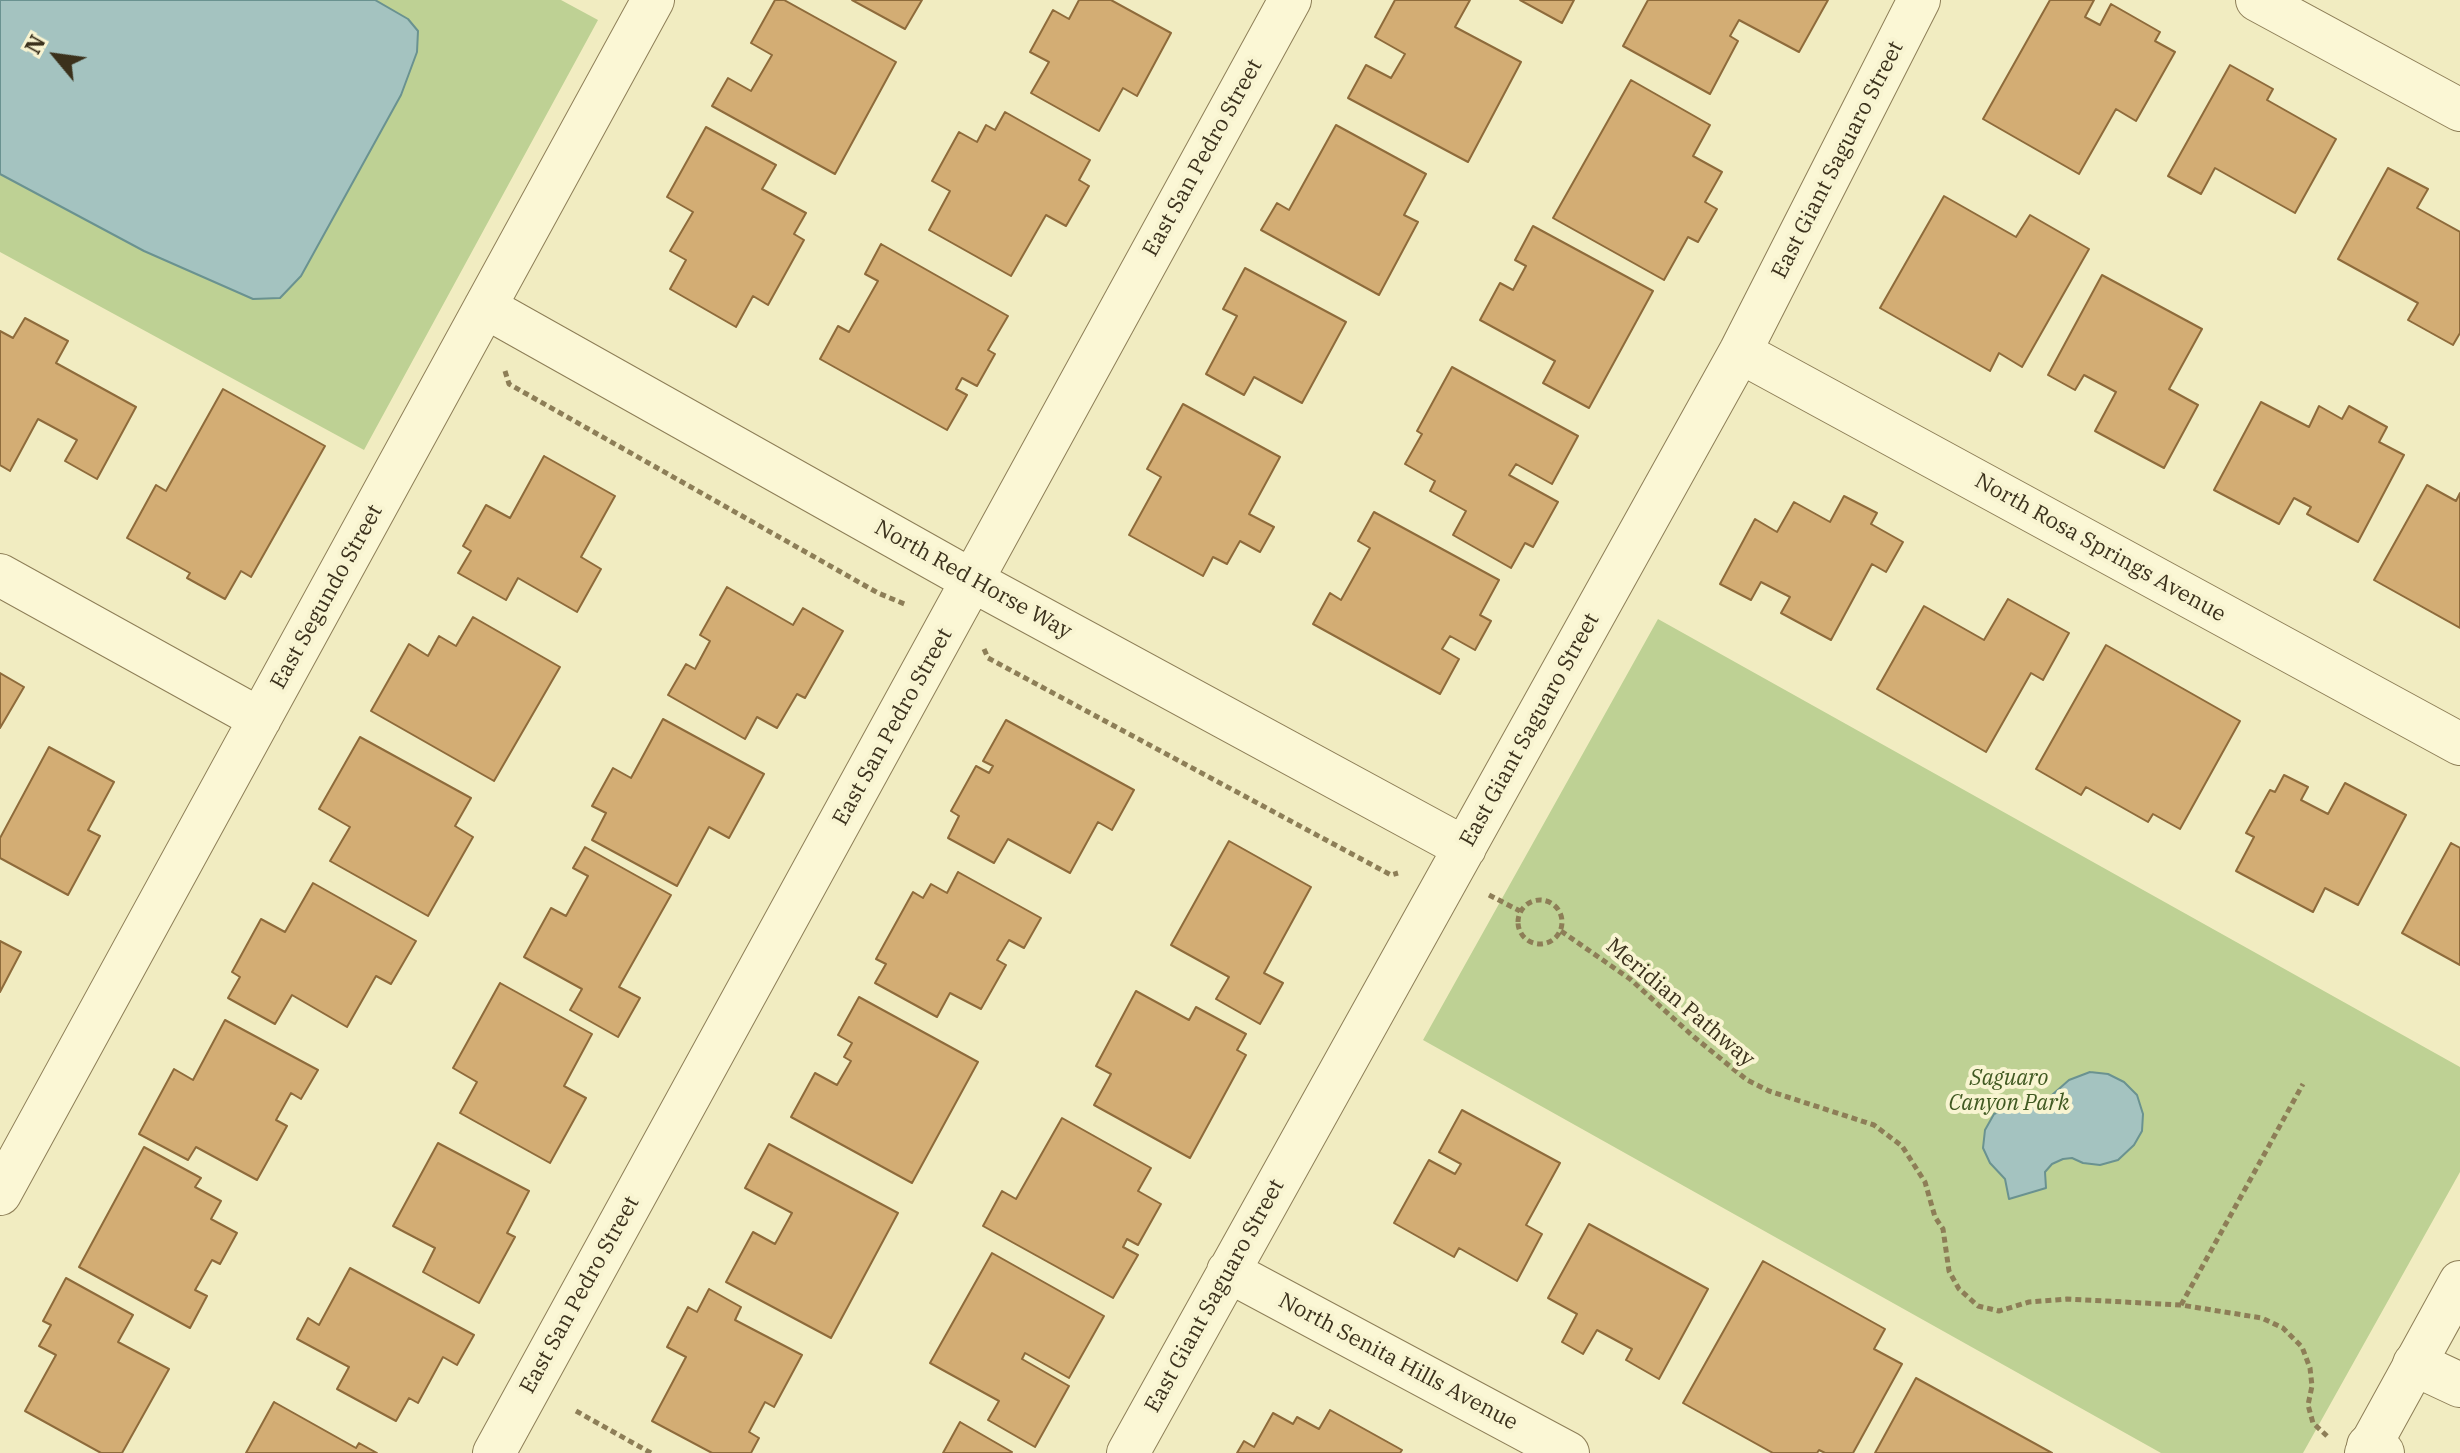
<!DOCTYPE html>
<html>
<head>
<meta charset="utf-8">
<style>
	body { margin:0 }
	#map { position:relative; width:2460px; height:1453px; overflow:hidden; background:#f1ecc1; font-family:"IBM Plex Serif",serif }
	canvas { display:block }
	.north { position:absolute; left:16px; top:16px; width:80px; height:80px; -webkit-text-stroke:6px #f8f4d1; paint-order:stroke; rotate:299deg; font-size:22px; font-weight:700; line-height:32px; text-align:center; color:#3b311c }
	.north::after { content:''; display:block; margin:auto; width:28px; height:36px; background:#3b311c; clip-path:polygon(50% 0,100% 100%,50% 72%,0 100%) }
</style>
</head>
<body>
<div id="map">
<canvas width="2460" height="1453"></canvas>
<div class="north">N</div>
</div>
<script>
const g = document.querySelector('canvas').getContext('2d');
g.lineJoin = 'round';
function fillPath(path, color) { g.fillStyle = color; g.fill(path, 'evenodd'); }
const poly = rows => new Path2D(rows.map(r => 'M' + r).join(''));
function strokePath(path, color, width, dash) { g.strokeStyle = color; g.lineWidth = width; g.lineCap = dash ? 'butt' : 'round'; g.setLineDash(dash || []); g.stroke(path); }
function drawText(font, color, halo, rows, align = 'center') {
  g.font = font + ' "IBM Plex Serif",serif'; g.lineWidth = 8; g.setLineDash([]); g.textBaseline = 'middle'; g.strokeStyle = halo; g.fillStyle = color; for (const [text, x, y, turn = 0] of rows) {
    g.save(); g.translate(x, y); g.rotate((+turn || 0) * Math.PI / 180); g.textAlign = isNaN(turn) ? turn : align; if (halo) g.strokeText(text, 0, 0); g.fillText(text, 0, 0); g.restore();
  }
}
const green = poly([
	[0,0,561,0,598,20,364,450,0,252],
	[1658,619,2460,1067,2460,1172,2303,1453,2161,1453,1423,1040]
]);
const water = poly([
	[0,0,375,0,408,19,418,31,417,52,401,95,301,276,280,298,253,299,144,251,0,174,0,0],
	[2090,1072,2108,1074,2124,1082,2137,1095,2143,1114,2142,1131,2134,1145,2118,1160,2100,1165,2083,1163,2072,1158,2063,1159,2052,1164,2045,1172,2046,1188,2009,1199,2005,1179,1990,1163,1983,1148,1985,1130,1994,1114,2011,1106,2044,1102,2069,1080,2090,1072]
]);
const building = poly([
	[775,0,784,0,896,62,835,174,712,106,728,78,751,91,772,55,751,43,775,0],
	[852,0,922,0,905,29,852,0],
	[1079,0,1111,0,1171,33,1137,96,1123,88,1099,131,1031,93,1049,62,1030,52,1053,10,1069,19,1079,0],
	[1395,0,1470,0,1455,27,1521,62,1468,162,1348,98,1366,65,1391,78,1405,54,1375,37,1395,0],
	[1520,0,1574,0,1562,23,1520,0],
	[1648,0,1828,0,1799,52,1739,20,1730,36,1738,41,1710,94,1623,46,1648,0],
	[2050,0,2094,0,2085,17,2100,25,2111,4,2160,32,2155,41,2175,52,2136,121,2116,109,2079,174,1983,119,2050,0],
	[2230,65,2273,89,2267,100,2336,139,2295,213,2215,168,2201,194,2168,176,2230,65],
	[1631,80,1710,125,1693,156,1722,172,1705,202,1717,209,1698,242,1688,237,1664,280,1553,218,1631,80],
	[1005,112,1090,160,1079,180,1089,186,1066,226,1046,215,1011,276,929,230,950,191,932,181,959,132,977,142,986,125,995,130,1005,112],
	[1336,125,1426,174,1404,215,1418,222,1379,295,1261,230,1277,203,1289,210,1336,125],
	[706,127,776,165,762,189,806,213,794,234,804,240,768,305,753,296,736,327,670,289,686,260,670,251,693,212,667,197,706,127],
	[2388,168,2428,189,2417,208,2460,232,2460,333,2453,345,2408,320,2418,303,2338,259,2388,168],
	[1944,196,2016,237,2030,215,2089,249,2022,367,1999,353,1990,371,1880,308,1944,196],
	[1533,226,1653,291,1589,408,1543,383,1555,361,1480,320,1500,283,1513,290,1526,266,1515,260,1533,226],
	[881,244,1008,316,988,350,995,354,977,386,962,378,956,389,967,395,947,430,820,359,838,326,849,332,878,281,865,274,881,244],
	[1245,268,1346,322,1302,403,1254,377,1244,395,1206,374,1237,316,1223,309,1245,268],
	[2102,275,2202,329,2169,389,2198,405,2164,468,2095,431,2116,392,2084,375,2075,390,2048,375,2102,275],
	[25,318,68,341,56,363,136,407,97,479,65,461,77,440,38,419,10,471,0,465,0,331,13,338,25,318],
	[1452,367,1578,436,1552,484,1516,464,1509,475,1558,502,1533,547,1525,543,1511,568,1453,535,1466,511,1430,491,1435,481,1405,464,1422,434,1417,431,1452,367],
	[223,389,325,446,251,577,241,571,225,599,187,578,190,573,127,538,156,485,166,491,223,389],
	[2261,402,2309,427,2319,406,2342,419,2349,406,2387,427,2379,442,2404,455,2358,542,2307,514,2311,507,2294,498,2279,524,2214,490,2261,402],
	[1183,404,1280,457,1249,514,1274,527,1260,552,1240,541,1227,564,1213,557,1203,576,1129,535,1161,477,1147,469,1183,404],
	[544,456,615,496,581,557,601,569,577,612,518,578,506,600,458,573,471,551,463,546,486,505,510,518,544,456],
	[2427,485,2456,501,2460,493,2460,628,2374,580,2427,485],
	[1844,496,1877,513,1871,524,1903,542,1886,572,1872,564,1831,640,1781,613,1790,597,1761,582,1751,600,1720,584,1755,519,1777,532,1794,502,1830,522,1844,496],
	[1374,512,1499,580,1480,615,1491,621,1475,650,1450,636,1442,649,1459,659,1440,694,1313,624,1330,593,1341,600,1370,548,1358,541,1374,512],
	[727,587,793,625,803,608,843,631,805,698,797,694,777,728,757,717,745,739,668,695,686,664,695,669,710,641,700,635,727,587],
	[2008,599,2069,633,2043,680,2031,673,1986,752,1877,689,1924,606,1984,640,2008,599],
	[473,617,560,667,494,781,371,711,409,644,428,656,439,636,456,646,473,617],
	[2106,645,2240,721,2180,829,2153,814,2148,822,2086,787,2081,795,2036,769,2106,645],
	[0,673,24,687,0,728,0,673],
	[663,719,764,774,729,838,709,827,677,886,592,840,606,813,592,806,613,768,631,778,663,719],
	[1006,720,1134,790,1112,830,1098,822,1070,873,1008,839,994,863,948,838,959,816,951,811,976,766,989,773,993,766,983,761,1006,720],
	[360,737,471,798,455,826,473,837,428,916,330,861,350,827,319,809,360,737],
	[49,747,114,782,88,830,100,836,68,895,0,858,0,838,49,747],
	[2284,775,2308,787,2301,800,2328,814,2345,783,2406,815,2358,905,2325,888,2313,912,2236,871,2254,837,2246,833,2270,790,2275,792,2284,775],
	[1229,841,1311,887,1264,973,1283,983,1260,1024,1216,999,1229,977,1171,945,1229,841],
	[2451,843,2460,848,2460,965,2402,933,2451,843],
	[585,847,671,895,619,987,640,998,618,1037,570,1010,582,989,524,957,551,908,566,916,588,876,573,868,585,847],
	[958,872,1041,918,1024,948,1009,940,997,960,1006,965,981,1009,950,993,937,1017,875,983,886,964,876,959,913,892,923,898,931,884,947,893,958,872],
	[313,883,416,941,391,984,376,976,347,1027,292,995,275,1024,228,998,240,977,232,972,261,919,285,932,313,883],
	[0,941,21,952,0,992,0,941],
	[500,983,592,1034,564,1086,586,1098,550,1163,460,1113,477,1082,453,1068,500,983],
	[1136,991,1189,1020,1196,1007,1246,1034,1237,1050,1246,1055,1190,1158,1094,1105,1111,1074,1096,1066,1136,991],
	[859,997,978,1062,912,1183,791,1117,815,1073,837,1085,851,1061,844,1057,852,1043,838,1035,859,997],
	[225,1020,318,1070,301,1099,291,1093,276,1120,287,1126,257,1180,196,1147,188,1160,139,1134,174,1069,193,1080,225,1020],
	[1462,1110,1560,1163,1526,1225,1542,1234,1517,1281,1459,1248,1454,1257,1394,1223,1429,1160,1455,1174,1461,1164,1439,1152,1462,1110],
	[1062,1118,1151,1168,1138,1191,1161,1204,1138,1245,1127,1239,1123,1247,1138,1255,1113,1298,983,1226,1002,1191,1016,1199,1062,1118],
	[438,1143,529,1191,507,1233,515,1237,479,1303,423,1272,435,1248,393,1226,438,1143],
	[769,1144,898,1213,831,1338,726,1282,753,1232,775,1244,792,1213,745,1188,769,1144],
	[144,1147,201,1178,195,1187,221,1201,211,1219,237,1233,220,1264,212,1260,195,1290,207,1296,190,1328,79,1267,144,1147],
	[1589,1224,1708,1289,1659,1379,1626,1360,1632,1349,1597,1330,1583,1354,1562,1342,1577,1314,1548,1298,1589,1224],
	[992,1253,1104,1316,1069,1378,1025,1353,1022,1359,1069,1386,1035,1447,988,1420,999,1401,930,1363,992,1253],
	[1763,1261,1885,1329,1874,1349,1902,1364,1853,1453,1825,1453,1819,1450,1817,1453,1773,1453,1683,1403,1763,1261],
	[350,1268,474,1335,457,1365,443,1357,418,1403,409,1398,396,1421,337,1389,349,1367,297,1339,308,1318,319,1325,350,1268],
	[66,1278,133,1315,118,1342,169,1369,122,1453,101,1453,25,1411,56,1355,39,1346,51,1325,43,1321,66,1278],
	[709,1289,741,1307,735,1320,802,1355,774,1407,765,1402,749,1432,759,1438,751,1453,712,1453,652,1421,686,1357,667,1347,688,1307,697,1312,709,1289],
	[1916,1378,2052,1453,1875,1453,1916,1378],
	[274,1402,356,1448,359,1443,377,1453,246,1453,274,1402],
	[1330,1410,1402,1450,1400,1453,1237,1453,1244,1441,1254,1447,1273,1413,1293,1424,1297,1417,1319,1429,1330,1410],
	[960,1422,1012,1452,1011,1453,943,1453,960,1422]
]);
const path = poly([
	[505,371,509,384,878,593,907,605],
	[984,649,988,658,1391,875,1398,873],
	[1489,895,1520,911],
	'1518 922a22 22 0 1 1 44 0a22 22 0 1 1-44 0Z',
	[1561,931,1630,979,1694,1037,1747,1080,1769,1091,1874,1125,1902,1146,1925,1182,1935,1217,1943,1229,1949,1271,1959,1289,1978,1306,1999,1311,2029,1302,2067,1299,2181,1305,2262,1318,2283,1328,2302,1347,2310,1368,2312,1386,2308,1405,2313,1423,2327,1436],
	[2181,1305,2303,1084],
	[576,1411,651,1453]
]);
const minor = poly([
	[2257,0,2460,110],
	[485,307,973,581,1465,848],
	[1740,352,2460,744],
	[0,575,260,719],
	[0,1194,653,0],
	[1228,1271,1568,1453],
	[494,1453,1290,0],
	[1128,1453,1740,352,1919,0],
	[2366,1453,2460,1282]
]);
const tertiary = poly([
	[2415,1364,2460,1385],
	[2369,1446,2382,1453]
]);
const streetNames = [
	["East San Pedro Street",1203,158,-61],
	["East Giant Saguaro Street",1838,160,-63],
	["North Rosa Springs Avenue",2100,548,29],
	["North Red Horse Way",973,580,29],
	["East Segundo Street",327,597,-61],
	["East San Pedro Street",893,727,-61],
	["East Giant Saguaro Street",1530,730,-61],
	["Meridian Pathway",1680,1003,40],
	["East San Pedro Street",580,1295,-61],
	["East Giant Saguaro Street",1215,1296,-61],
	["North Senita Hills Avenue",1398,1362,28]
];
const parkNames = [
	["Saguaro",2009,1079],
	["Canyon Park",2009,1104]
];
fillPath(green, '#bed194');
fillPath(water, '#a4c3c0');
strokePath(water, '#6a9290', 2);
fillPath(building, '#d3ad74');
strokePath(building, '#8e6b3b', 2);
strokePath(minor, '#8d7e57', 44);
strokePath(tertiary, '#8d7e57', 46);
strokePath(path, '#8d7e57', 5, [6, 4]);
strokePath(minor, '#fbf7d5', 42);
strokePath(tertiary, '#fbf7d5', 44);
drawText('22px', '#3b311c', '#f8f4d1', streetNames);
drawText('italic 22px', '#405921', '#f8f4d1', parkNames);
</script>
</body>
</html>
